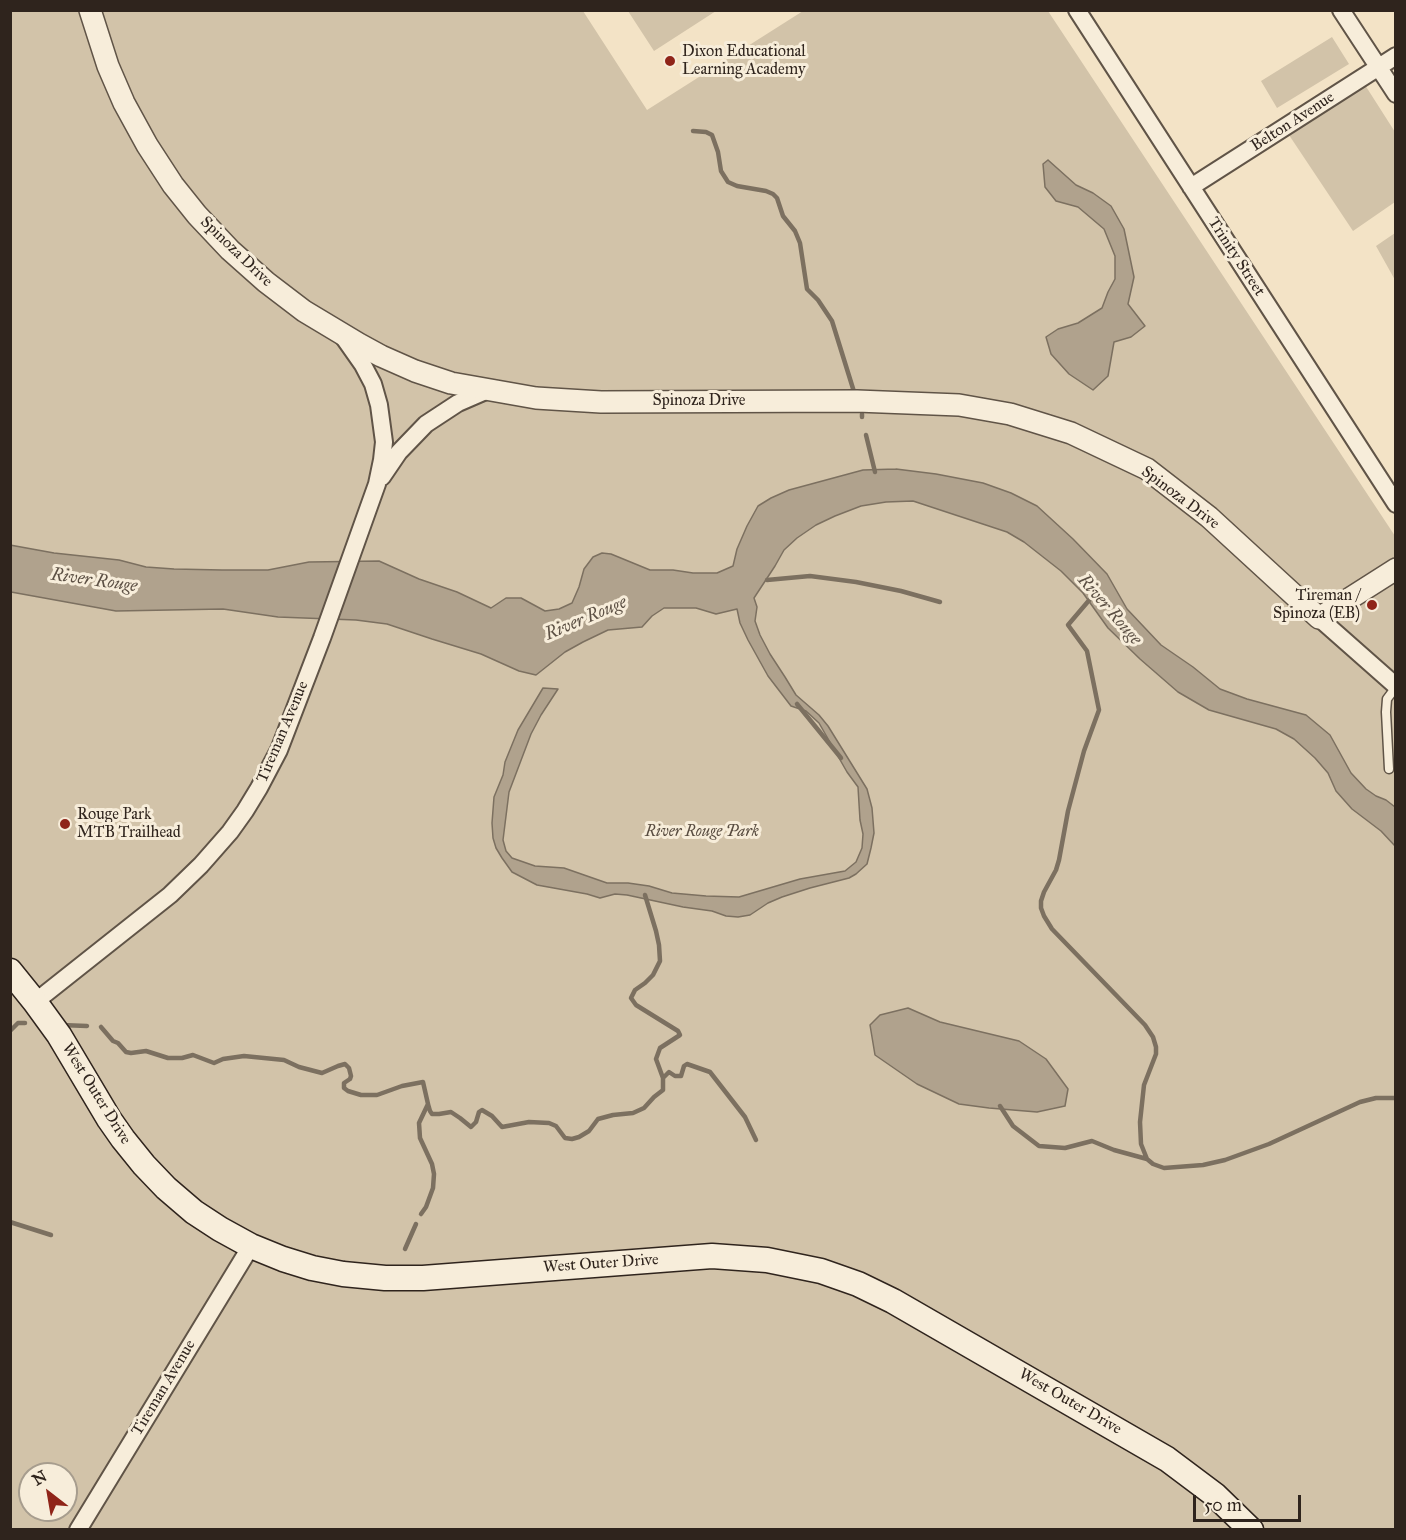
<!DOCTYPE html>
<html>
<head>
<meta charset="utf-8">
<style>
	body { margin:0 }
	#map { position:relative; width:1406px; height:1540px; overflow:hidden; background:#f3e3c6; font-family:"IM FELL Great Primer",serif }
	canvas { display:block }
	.frame { position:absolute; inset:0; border:12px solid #2f241d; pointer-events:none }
	.north { position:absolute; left:18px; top:1462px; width:60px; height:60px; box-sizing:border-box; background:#f7edda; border:2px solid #a79d8e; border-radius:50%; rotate:329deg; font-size:16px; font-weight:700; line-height:24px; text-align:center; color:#2f241d }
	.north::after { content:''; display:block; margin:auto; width:21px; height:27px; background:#8f2418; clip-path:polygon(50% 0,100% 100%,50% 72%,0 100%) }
	.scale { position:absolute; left:1193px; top:1495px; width:108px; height:27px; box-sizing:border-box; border:3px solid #2f241d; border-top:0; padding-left:8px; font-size:18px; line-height:21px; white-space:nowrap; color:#2f241d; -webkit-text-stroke:4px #f7edda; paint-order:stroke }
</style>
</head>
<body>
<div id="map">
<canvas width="1406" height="1540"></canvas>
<div class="frame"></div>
<div class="north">N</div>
<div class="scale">50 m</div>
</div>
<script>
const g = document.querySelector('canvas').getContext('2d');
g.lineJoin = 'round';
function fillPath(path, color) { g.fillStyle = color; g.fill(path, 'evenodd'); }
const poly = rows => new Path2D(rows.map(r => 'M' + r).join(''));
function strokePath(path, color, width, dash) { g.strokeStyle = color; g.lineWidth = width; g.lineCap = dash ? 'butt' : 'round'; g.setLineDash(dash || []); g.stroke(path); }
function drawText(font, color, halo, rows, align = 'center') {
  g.font = font + ' "IM FELL Great Primer",serif'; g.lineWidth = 6; g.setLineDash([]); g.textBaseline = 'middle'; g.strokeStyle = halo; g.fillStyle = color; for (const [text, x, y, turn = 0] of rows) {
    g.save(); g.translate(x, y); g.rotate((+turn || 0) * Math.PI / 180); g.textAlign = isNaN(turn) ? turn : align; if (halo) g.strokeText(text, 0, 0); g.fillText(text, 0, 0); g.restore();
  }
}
const green = poly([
	[11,11,583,11,647,110,803,11,1048,11,1395,536,1395,1529,11,1529],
	[30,1474,66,1474,66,1510,30,1510],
	[628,11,716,11,654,51],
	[1332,37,1349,64,1277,108,1261,81],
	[1365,85,1395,132,1395,202,1353,231,1289,135],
	[1395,233,1395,280,1376,246]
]);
const water = poly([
	[1048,160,1076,185,1093,193,1111,206,1124,229,1134,277,1128,304,1145,326,1131,337,1114,342,1108,376,1093,390,1069,374,1051,354,1046,337,1058,329,1078,323,1102,308,1108,292,1115,279,1115,256,1104,229,1078,207,1056,201,1045,187,1043,164,1048,160],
	[896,469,936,474,983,483,1011,493,1037,506,1073,539,1107,574,1127,609,1161,645,1193,667,1220,689,1247,699,1306,715,1330,735,1351,773,1366,789,1376,796,1386,800,1395,807,1395,846,1381,831,1352,809,1336,791,1328,773,1315,758,1294,739,1276,729,1209,710,1178,692,1140,659,1108,628,1083,593,1061,571,1024,542,1007,532,913,501,886,502,861,506,835,516,816,525,797,538,784,550,775,566,754,598,757,607,755,621,760,635,770,654,785,677,796,695,819,715,828,726,867,789,872,808,874,833,871,848,867,864,856,874,849,878,810,888,782,897,768,903,750,915,738,917,726,916,712,911,683,907,627,895,615,894,600,898,587,894,537,885,512,872,502,858,496,848,493,838,492,823,494,797,503,775,505,762,518,730,543,688,558,689,541,715,531,734,509,792,503,840,506,851,512,858,535,866,564,868,607,883,628,883,649,886,672,893,706,896,739,897,800,879,845,871,856,862,862,848,863,834,860,820,858,787,847,772,819,723,806,711,791,706,768,676,748,640,740,623,737,609,716,614,696,608,664,608,652,616,642,627,608,630,583,642,565,652,536,675,519,671,481,654,432,639,387,624,356,620,278,617,223,609,116,611,11,592,10,545,54,553,119,560,146,567,174,569,222,570,268,570,309,562,379,561,419,579,457,592,491,608,506,598,521,598,545,611,559,609,572,603,579,587,584,569,593,557,602,553,611,554,650,570,673,570,693,573,717,573,733,566,737,549,747,526,758,506,771,498,789,490,863,470,896,469],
	[908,1008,940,1022,1019,1041,1046,1059,1068,1089,1065,1106,1037,1112,989,1108,959,1104,917,1084,875,1055,870,1025,880,1015,908,1008]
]);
const stream = poly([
	[693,131,706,132,712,135,718,152,721,171,728,182,737,186,766,191,773,194,777,198,783,216,795,231,800,243,807,289,818,300,832,321,855,395],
	[862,414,862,417],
	[866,435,875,472],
	[767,580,810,576,856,582,901,591,940,602],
	[1091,598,1068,625,1087,651,1099,710,1084,751,1068,811,1059,860,1056,870,1044,892,1041,901,1041,908,1044,916,1052,929,1145,1025,1153,1037,1156,1047,1156,1054,1144,1085,1140,1122,1141,1144,1147,1159,1153,1164,1164,1168,1203,1165,1225,1160,1269,1144,1360,1102,1376,1098,1396,1098],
	[797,704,841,758],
	[61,1025,87,1026],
	[101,1027,113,1041,118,1043,126,1052,131,1053,146,1051,168,1058,182,1058,193,1055,214,1063,223,1059,244,1056,284,1060,299,1067,322,1073,338,1066,345,1064,349,1068,351,1076,350,1079,344,1083,344,1088,348,1091,361,1095,377,1095,402,1086,423,1082,428,1104,430,1111,432,1114,439,1114,451,1112,460,1118,471,1127,476,1122,479,1112,482,1110,492,1116,502,1127,529,1122,549,1123,556,1126,565,1138,572,1139,579,1137,589,1131,598,1119,613,1115,633,1113,644,1108,654,1097,663,1090,663,1078,656,1059,660,1048,680,1035,678,1031,636,1005,631,998,635,990,645,983,653,975,660,961,659,945,656,931,645,895],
	[10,1031,18,1023,25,1023],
	[663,1078,669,1072,675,1076,681,1076,684,1066,687,1064,710,1072,745,1117,756,1140],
	[1000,1106,1013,1126,1039,1146,1065,1148,1092,1141,1114,1150,1147,1159],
	[421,1214,426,1207,433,1188,434,1174,432,1164,420,1138,419,1123,428,1104],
	[10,1222,51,1235],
	[405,1249,416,1224]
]);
const service = poly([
	[1389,769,1386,712,1387,699,1396,687]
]);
const minor = poly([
	[1077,10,1396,504],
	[1341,10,1396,94],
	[1191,187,1396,56],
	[382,477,399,452,426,424,458,403,488,390],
	[1319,618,1396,686],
	[35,1002,170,895,201,865,230,832,245,811,259,788,279,750,322,638,377,484,382,460,384,442,379,405,373,384,363,365,344,338],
	[78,1530,251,1246]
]);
const tertiary = poly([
	[90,10,108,66,124,103,147,145,173,185,197,215,230,250,266,282,304,311,359,344,381,356,415,371,451,383,536,398,601,402,857,401,959,405,1010,414,1071,433,1147,469,1209,517,1319,618,1396,569]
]);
const secondary = poly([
	[10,971,35,1002,59,1035,109,1119,123,1139,144,1165,166,1188,194,1212,220,1229,251,1246,283,1259,312,1268,343,1274,385,1278,423,1278,712,1256,767,1260,821,1271,858,1284,893,1301,1167,1459,1215,1495,1251,1530]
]);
const markers = [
	[670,61,6,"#8f2418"],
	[1372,605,6,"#8f2418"],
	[65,824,6,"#8f2418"]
];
const poiNames = [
	["Dixon Educational",682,52],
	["Learning Academy",682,70],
	["Tireman /",1360,596,"right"],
	["Spinoza (EB)",1360,614,"right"],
	["Rouge Park",77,815],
	["MTB Trailhead",77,833]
];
const streetNames = [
	["Belton Avenue",1293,122,-33],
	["Spinoza Drive",236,252,44],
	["Trinity Street",1236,257,57],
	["Spinoza Drive",699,401],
	["Spinoza Drive",1180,498,37],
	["Tireman Avenue",283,732,-67],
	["West Outer Drive",96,1094,58],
	["West Outer Drive",601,1264,-4],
	["Tireman Avenue",164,1388,-59],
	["West Outer Drive",1070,1402,30]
];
const parkNames = [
	["River Rouge Park",702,832]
];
const waterNames = [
	["River Rouge",94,581,8],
	["River Rouge",1109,610,49],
	["River Rouge",586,619,-23]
];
fillPath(green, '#d2c3a9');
fillPath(water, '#b0a28d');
strokePath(water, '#7c7060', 1.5);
strokePath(stream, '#7c7060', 4.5);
strokePath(service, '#605447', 11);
strokePath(minor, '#605447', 20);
strokePath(tertiary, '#605447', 24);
strokePath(secondary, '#2f241d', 27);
strokePath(service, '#f7edda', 8);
strokePath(minor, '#f7edda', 16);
strokePath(tertiary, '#f7edda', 21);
strokePath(secondary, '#f7edda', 24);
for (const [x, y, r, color] of markers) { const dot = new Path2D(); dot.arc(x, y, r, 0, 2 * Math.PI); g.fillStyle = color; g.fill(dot); strokePath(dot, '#f7edda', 2); }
drawText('16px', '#2f241d', '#f7edda', poiNames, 'left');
drawText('16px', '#2f241d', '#f7edda', streetNames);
drawText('italic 16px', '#584c40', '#f7edda', parkNames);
drawText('italic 18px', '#5c5044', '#f7edda', waterNames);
</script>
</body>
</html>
